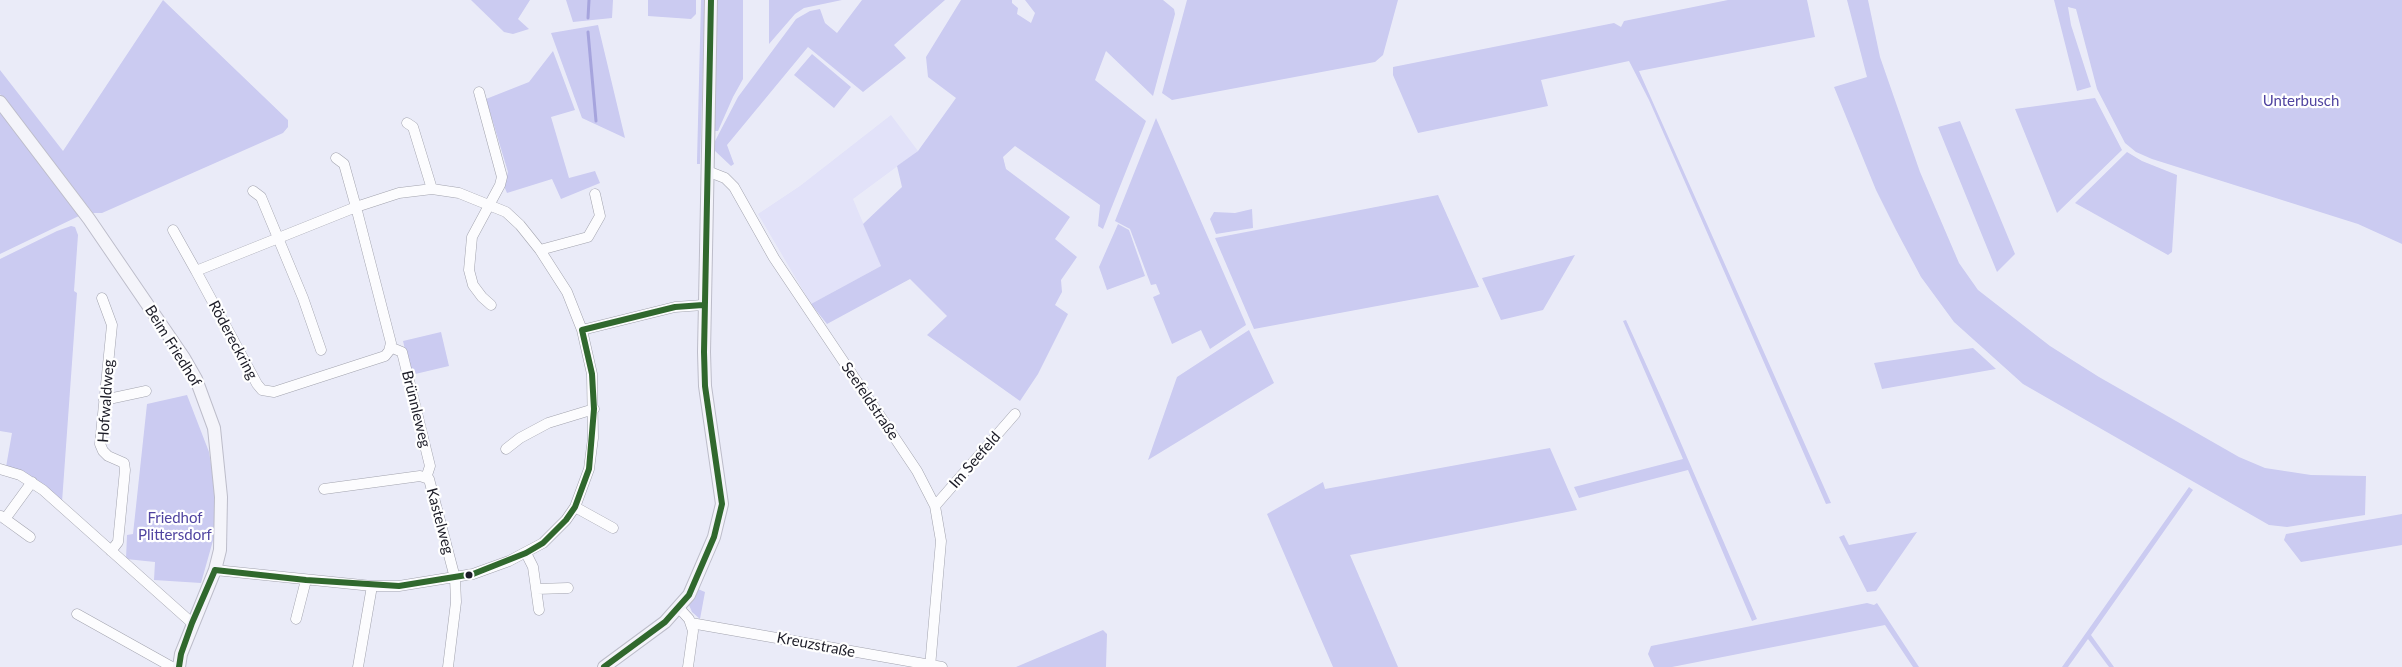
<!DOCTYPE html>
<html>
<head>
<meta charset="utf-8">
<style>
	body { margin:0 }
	canvas { display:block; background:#eaebf8 }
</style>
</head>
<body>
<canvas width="2402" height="667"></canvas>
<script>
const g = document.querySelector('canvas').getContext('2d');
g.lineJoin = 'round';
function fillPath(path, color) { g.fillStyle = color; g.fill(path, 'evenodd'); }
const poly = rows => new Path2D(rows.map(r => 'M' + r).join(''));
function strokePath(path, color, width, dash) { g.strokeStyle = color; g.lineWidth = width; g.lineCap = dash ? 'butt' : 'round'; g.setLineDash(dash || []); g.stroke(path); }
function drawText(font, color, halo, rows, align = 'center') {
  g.font = font + ' Lato,sans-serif'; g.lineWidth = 4.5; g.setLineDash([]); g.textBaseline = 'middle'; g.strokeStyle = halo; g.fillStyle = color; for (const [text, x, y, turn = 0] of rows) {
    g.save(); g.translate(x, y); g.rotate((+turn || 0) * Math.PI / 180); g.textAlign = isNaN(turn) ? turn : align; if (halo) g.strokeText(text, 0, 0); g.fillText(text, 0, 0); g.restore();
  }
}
const built = poly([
	[891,115,918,151,853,199,881,266,811,304,758,214,800,186]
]);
const green = poly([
	[163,0,288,120,288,127,283,133,102,213,93,213,0,94,0,70,63,151],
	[471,0,530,0,518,19,529,29,513,34,504,32],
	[566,0,613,0,612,18,573,22],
	[648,0,696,0,696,14,691,19,648,16],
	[701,0,705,0,700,164,697,164,697,161],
	[716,0,743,0,743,79,733,97,718,131,713,131],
	[769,0,842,0,804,8,795,14,769,44],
	[862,0,945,0,894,45,906,58,863,92,808,47,727,145,734,164,731,166,714,150,714,143,738,97,796,19,810,11,820,9,825,23,837,33],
	[961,0,1012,0,1012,3,1018,8,1017,14,1031,23,1035,13,1025,0,1163,0,1174,9,1175,14,1153,96,1106,51,1095,80,1146,121,1103,229,1098,226,1100,205,1015,146,1003,157,1006,169,1070,217,1055,239,1077,257,1061,280,1062,292,1055,305,1068,314,1038,374,1020,401,927,335,947,316,910,279,827,324,811,304,881,266,863,224,902,187,897,166,918,151,956,98,928,77,926,57],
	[1187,0,1398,0,1383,55,1375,62,1172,100,1162,93],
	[1728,0,1807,0,1815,37,1639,71,1831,503,1826,504,1649,100,1629,61,1541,80,1548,106,1418,133,1393,75,1393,67,1614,23,1621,27,1624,21],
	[1847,0,1868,0,1880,57,1920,172,1959,263,1978,290,2050,346,2099,377,2239,457,2265,468,2311,475,2366,476,2365,515,2287,527,2269,525,2023,384,1954,322,1921,277,1896,230,1876,190,1834,87,1867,77],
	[2054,0,2402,0,2402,244,2358,224,2152,159,2136,152,2125,143,2097,89,2076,9,2068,7,2071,25,2091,87,2077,91],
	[598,25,625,138,582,118,551,33],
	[553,51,575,110,551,117,569,178,595,171,600,183,561,199,552,179,507,193,504,186,508,172,486,99,529,82],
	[812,54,851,87,834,108,794,75],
	[2095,98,2122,150,2057,213,2015,109],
	[0,111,79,216,0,254],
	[1156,118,1245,322,1246,325,1210,349,1201,330,1172,344,1153,297,1160,294,1156,284,1151,285,1130,229,1115,221],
	[1960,121,2015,254,1997,272,1938,127],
	[2127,152,2142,161,2177,175,2172,252,2168,255,2075,203],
	[1438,195,1479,287,1254,329,1215,238],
	[1252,209,1253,228,1216,234,1210,219,1214,212,1235,213],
	[1118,224,1129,230,1145,276,1107,290,1099,267],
	[71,226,75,227,78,235,74,291,77,293,62,502,6,467,12,433,0,431,0,259,57,231],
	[1575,255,1543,310,1501,320,1482,278],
	[1626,320,1664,404,1757,619,1752,621,1688,470,1579,498,1574,487,1683,459,1623,321],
	[1249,330,1274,383,1148,460,1177,377],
	[441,332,449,366,411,375,403,341],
	[1973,348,1996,369,1882,389,1874,363],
	[187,395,209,452,216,495,214,537,201,583,154,580,155,562,126,559,127,535,133,534,147,404],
	[1550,448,1577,510,1350,555,1398,667,1333,667,1267,514,1323,482,1325,489],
	[2189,487,2193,490,2091,635,2114,667,2109,667,2088,639,2068,667,2062,667],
	[2402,514,2402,545,2301,562,2284,540,2286,534],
	[1917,532,1876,591,1867,592,1839,537,1844,535,1849,545],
	[698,589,705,592,700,619,692,612,689,605,692,596],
	[1867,603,1874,605,1877,603,1919,667,1913,667,1885,625,1672,667,1654,667,1648,654,1651,646],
	[1103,630,1107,634,1106,667,1016,667]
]);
const stream = poly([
	[588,18,589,0],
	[588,32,596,121]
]);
const minor = poly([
	[479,92,502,177,500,185,472,237,469,270,473,285,482,297,491,305],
	[407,123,413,127,432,189],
	[707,171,725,178,734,187,774,258,917,471,935,506,941,541,930,667],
	[253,191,261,197,303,298,321,350],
	[173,230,196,271],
	[540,250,588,237,600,216,595,194],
	[102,298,112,325,100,444,103,451,108,456,124,463,125,470,118,542,111,551],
	[582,330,675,307,703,305],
	[390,347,402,352,430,466,426,478],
	[104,400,146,391],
	[506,449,520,438,548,423,594,409],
	[0,469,20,475,43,490,192,623],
	[324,489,420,476,429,479,455,578,456,602,448,667],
	[935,506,1015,414],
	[575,507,613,528],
	[1,516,30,537],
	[5,519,32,482],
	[526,553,533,567,539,610],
	[215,570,372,586,399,586,473,574,509,561,543,543,566,520,575,507,589,469,593,438,592,374,582,330,567,292,540,250,520,225,506,212,459,193,432,189,399,193,356,207,196,271,257,384,262,390,274,392,385,356,389,351,391,343,356,207,344,164,336,158],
	[537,589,568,588],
	[679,608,689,619,693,631,688,667],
	[77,614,172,667],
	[296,619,306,580],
	[691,623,942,667],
	[358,667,372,586]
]);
const major = poly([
	[0,102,89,219,184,358,196,379,214,428,221,497,220,550,215,570,181,654,179,667],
	[604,667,665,622,689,595,714,537,722,504,705,386,704,352,711,0]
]);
const bus1 = poly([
	[215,570,306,580,399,586,473,574,526,553,543,543,566,520,575,507,589,469,594,409,592,374,582,330,675,307,703,305],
	[179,667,181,654,192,623,215,570],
	[604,667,665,622,689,595,714,537,722,504,705,386,704,352,711,0]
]);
const markers = [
	[469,575,4.5,"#1c1c27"]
];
const parkNames = [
	["Unterbusch",2301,101],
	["Friedhof",175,518],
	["Plittersdorf",175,535]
];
const streetNames = [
	["Rödereckring",233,340,62],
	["Beim Friedhof",173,346,58],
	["Hofwaldweg",106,401,-86],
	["Seefeldstraße",870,401,56],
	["Brünnleweg",416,409,76],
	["Im Seefeld",975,460,-49],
	["Kastelweg",440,521,75],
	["Kreuzstraße",816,645,11]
];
fillPath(built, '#e2e2f9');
fillPath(green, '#cbcbf1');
strokePath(stream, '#a6a4dd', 3);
strokePath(minor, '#a2a3ae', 11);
strokePath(major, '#bdbdca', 14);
strokePath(minor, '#fcfcfe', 10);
strokePath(major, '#f4f4fa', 12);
strokePath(bus1, '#30682d', 6);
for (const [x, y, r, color] of markers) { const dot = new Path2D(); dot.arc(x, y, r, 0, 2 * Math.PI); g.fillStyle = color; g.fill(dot); strokePath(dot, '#fff', 2); }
drawText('15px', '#5044a0', '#fff', parkNames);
drawText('15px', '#1c1c27', '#fff', streetNames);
</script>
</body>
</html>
